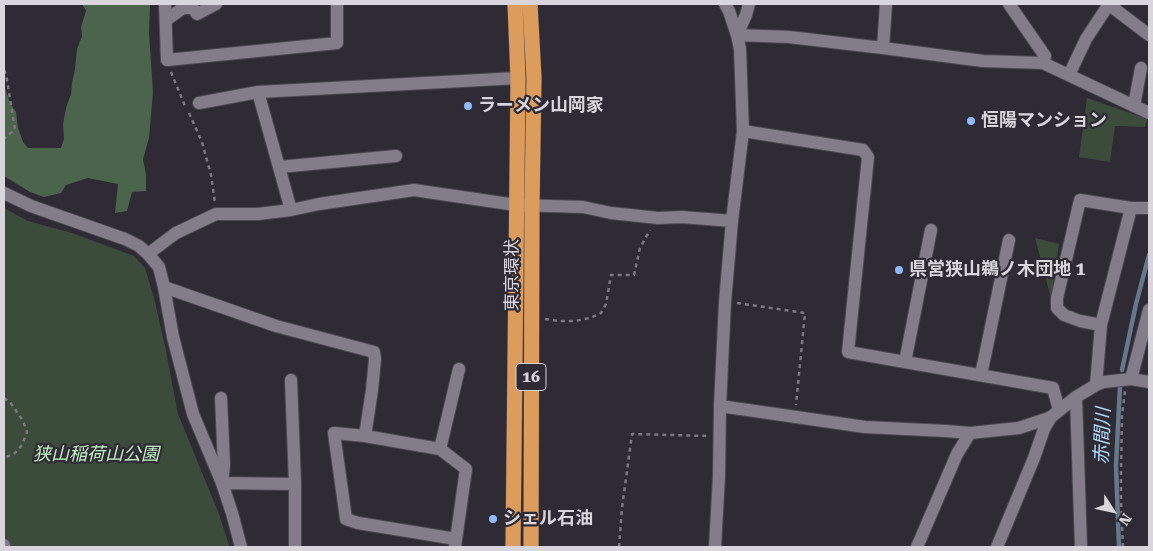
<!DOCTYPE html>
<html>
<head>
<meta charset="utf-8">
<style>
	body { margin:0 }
	#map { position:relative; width:1153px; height:551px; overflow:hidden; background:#2f2b35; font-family:"Roboto Serif",serif }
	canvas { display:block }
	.frame { position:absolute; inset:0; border:5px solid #d8d5dc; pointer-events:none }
	.north { position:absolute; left:1088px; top:486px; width:50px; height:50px; -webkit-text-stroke:4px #2f2b35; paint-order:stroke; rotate:125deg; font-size:14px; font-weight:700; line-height:20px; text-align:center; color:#d8d5dc }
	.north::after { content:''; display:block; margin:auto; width:18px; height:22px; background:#d8d5dc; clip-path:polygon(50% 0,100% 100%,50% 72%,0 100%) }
</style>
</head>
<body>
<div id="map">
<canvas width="1153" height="551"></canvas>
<div class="frame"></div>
<div class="north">N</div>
</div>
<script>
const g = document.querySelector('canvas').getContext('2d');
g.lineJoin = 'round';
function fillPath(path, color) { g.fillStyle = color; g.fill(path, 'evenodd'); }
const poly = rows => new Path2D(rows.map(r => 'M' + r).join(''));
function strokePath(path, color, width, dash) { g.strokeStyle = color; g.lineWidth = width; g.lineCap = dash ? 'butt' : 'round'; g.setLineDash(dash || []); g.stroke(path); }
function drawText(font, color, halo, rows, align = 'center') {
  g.font = font + ' "Roboto Serif","Noto Sans JP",serif'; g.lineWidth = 4.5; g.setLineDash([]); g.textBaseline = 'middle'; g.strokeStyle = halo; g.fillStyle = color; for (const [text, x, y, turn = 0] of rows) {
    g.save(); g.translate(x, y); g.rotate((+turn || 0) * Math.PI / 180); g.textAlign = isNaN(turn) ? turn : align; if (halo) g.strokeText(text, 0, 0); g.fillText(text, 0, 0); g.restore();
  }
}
const green = poly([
	[1087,98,1147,119,1145,127,1115,126,1110,162,1079,157],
	[4,208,28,221,72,233,134,256,145,268,154,298,165,346,178,414,219,514,229,545,231,547,4,547],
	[1035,238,1059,244,1051,298]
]);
const forest = poly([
	[82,4,150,4,149,33,153,92,149,138,143,159,146,175,146,191,132,192,127,211,115,213,118,184,88,178,66,185,61,193,44,197,30,192,4,176,4,85,10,103,16,112,18,128,23,142,28,148,61,148,64,139,63,124,66,108,71,94,72,83,75,69,77,49,82,36,81,27,86,11]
]);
const stream = poly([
	[1122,370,1136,304,1149,255],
	[1119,547,1116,466,1120,386]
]);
const path = poly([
	[4,70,6,74,15,129,4,139],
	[171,72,185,106],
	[189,113,202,142,211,175,215,203],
	[737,303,805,313,796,405],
	[545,319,559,321,575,321,590,318,601,313,606,304,611,275,634,275,640,248,650,230],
	[4,398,10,402,23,421,27,432,22,445,15,453,4,458],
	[619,547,622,508,632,434,708,436],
	[1123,547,1121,500,1121,473,1122,416,1125,391]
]);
const minor = poly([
	[165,4,167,60,337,43,337,4],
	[1009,4,1045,56,1043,63],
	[1108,4,1149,35],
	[166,20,183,8,193,8,197,14,216,4],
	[737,35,789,37,883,48,983,61,1043,63,1149,113],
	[737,35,746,15,749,4],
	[883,48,886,4],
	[1069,75,1086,39,1109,4],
	[199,103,258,92],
	[1134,106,1141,68],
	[743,131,863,150,868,157,848,352,1053,388,1059,410],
	[279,167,396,156],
	[4,193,31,206,125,239,139,246,148,254,159,267,164,287,173,337,193,414,222,483,232,513,241,547],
	[291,210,258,92,518,78],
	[148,254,176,233,216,214,258,214,291,210,319,204,414,190,516,205,583,207,611,213,658,218,682,217,732,221],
	[164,287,276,326,374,352,375,359,372,390,365,436],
	[1101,325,1080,321,1064,315,1057,308,1057,298,1080,200,1131,208,1149,208],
	[905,362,931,230],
	[981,375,1009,240],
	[1131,379,1149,310],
	[291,380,295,484,295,547],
	[1096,385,1101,325,1131,208],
	[1076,397,1081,547],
	[221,398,224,465,222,483,295,484],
	[720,406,865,427,946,431,970,433,1019,428,1043,420,1051,417,1076,397,1096,385,1104,382,1131,379,1149,382],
	[440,449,365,436,334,433,346,519,358,523,456,539],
	[4,545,4,547],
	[455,547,466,469,440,449,459,369],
	[715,547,719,476,720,406,725,302,732,221,743,131,740,49,737,35,729,11,725,4],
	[917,547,957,454,970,433],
	[997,547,1034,458,1044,429,1051,417]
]);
const highway = poly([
	[530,4,534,78,532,206,531,547],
	[513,547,518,78,515,4]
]);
const markers = [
	[468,106,5,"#8fb8fd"],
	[971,121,5,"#8fb8fd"],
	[899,270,5,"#8fb8fd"],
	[493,519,5,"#8fb8fd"]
];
const shields = [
	[531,377,30]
];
const shieldNames = [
	["16",531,377]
];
const poiNames = [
	["ラーメン山岡家",478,106],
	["恒陽マンション",981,121],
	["県営狭山鵜ノ木団地 1",909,270],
	["シェル石油",503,519]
];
const streetNames = [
	["東京環状",513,275,-90]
];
const parkNames = [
	["狭山稲荷山公園",96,455]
];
const waterNames = [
	["赤間川",1103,436,-88]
];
fillPath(green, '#3b4c3b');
fillPath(forest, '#4a654b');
strokePath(stream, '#647a8c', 4.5);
strokePath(minor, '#4d4952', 14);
strokePath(highway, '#4d4952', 16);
strokePath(path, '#7c7881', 2.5, [4, 4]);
strokePath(minor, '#827d89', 12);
strokePath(highway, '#db9c5c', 15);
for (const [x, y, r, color] of markers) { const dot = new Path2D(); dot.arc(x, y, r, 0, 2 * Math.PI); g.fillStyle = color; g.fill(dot); strokePath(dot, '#2f2b35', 2); }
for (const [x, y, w] of shields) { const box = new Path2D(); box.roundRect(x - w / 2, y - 13.5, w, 27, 4); g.fillStyle = '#2f2b35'; g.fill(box); strokePath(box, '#d8d5dc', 1); }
drawText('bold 16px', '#d8d5dc', null, shieldNames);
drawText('bold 18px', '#d8d5dc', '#2f2b35', poiNames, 'left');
drawText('18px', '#d8d5dc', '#2f2b35', streetNames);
drawText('italic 18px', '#c1f2c2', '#2f2b35', parkNames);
drawText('italic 19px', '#aedcfd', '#2f2b35', waterNames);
</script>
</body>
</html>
